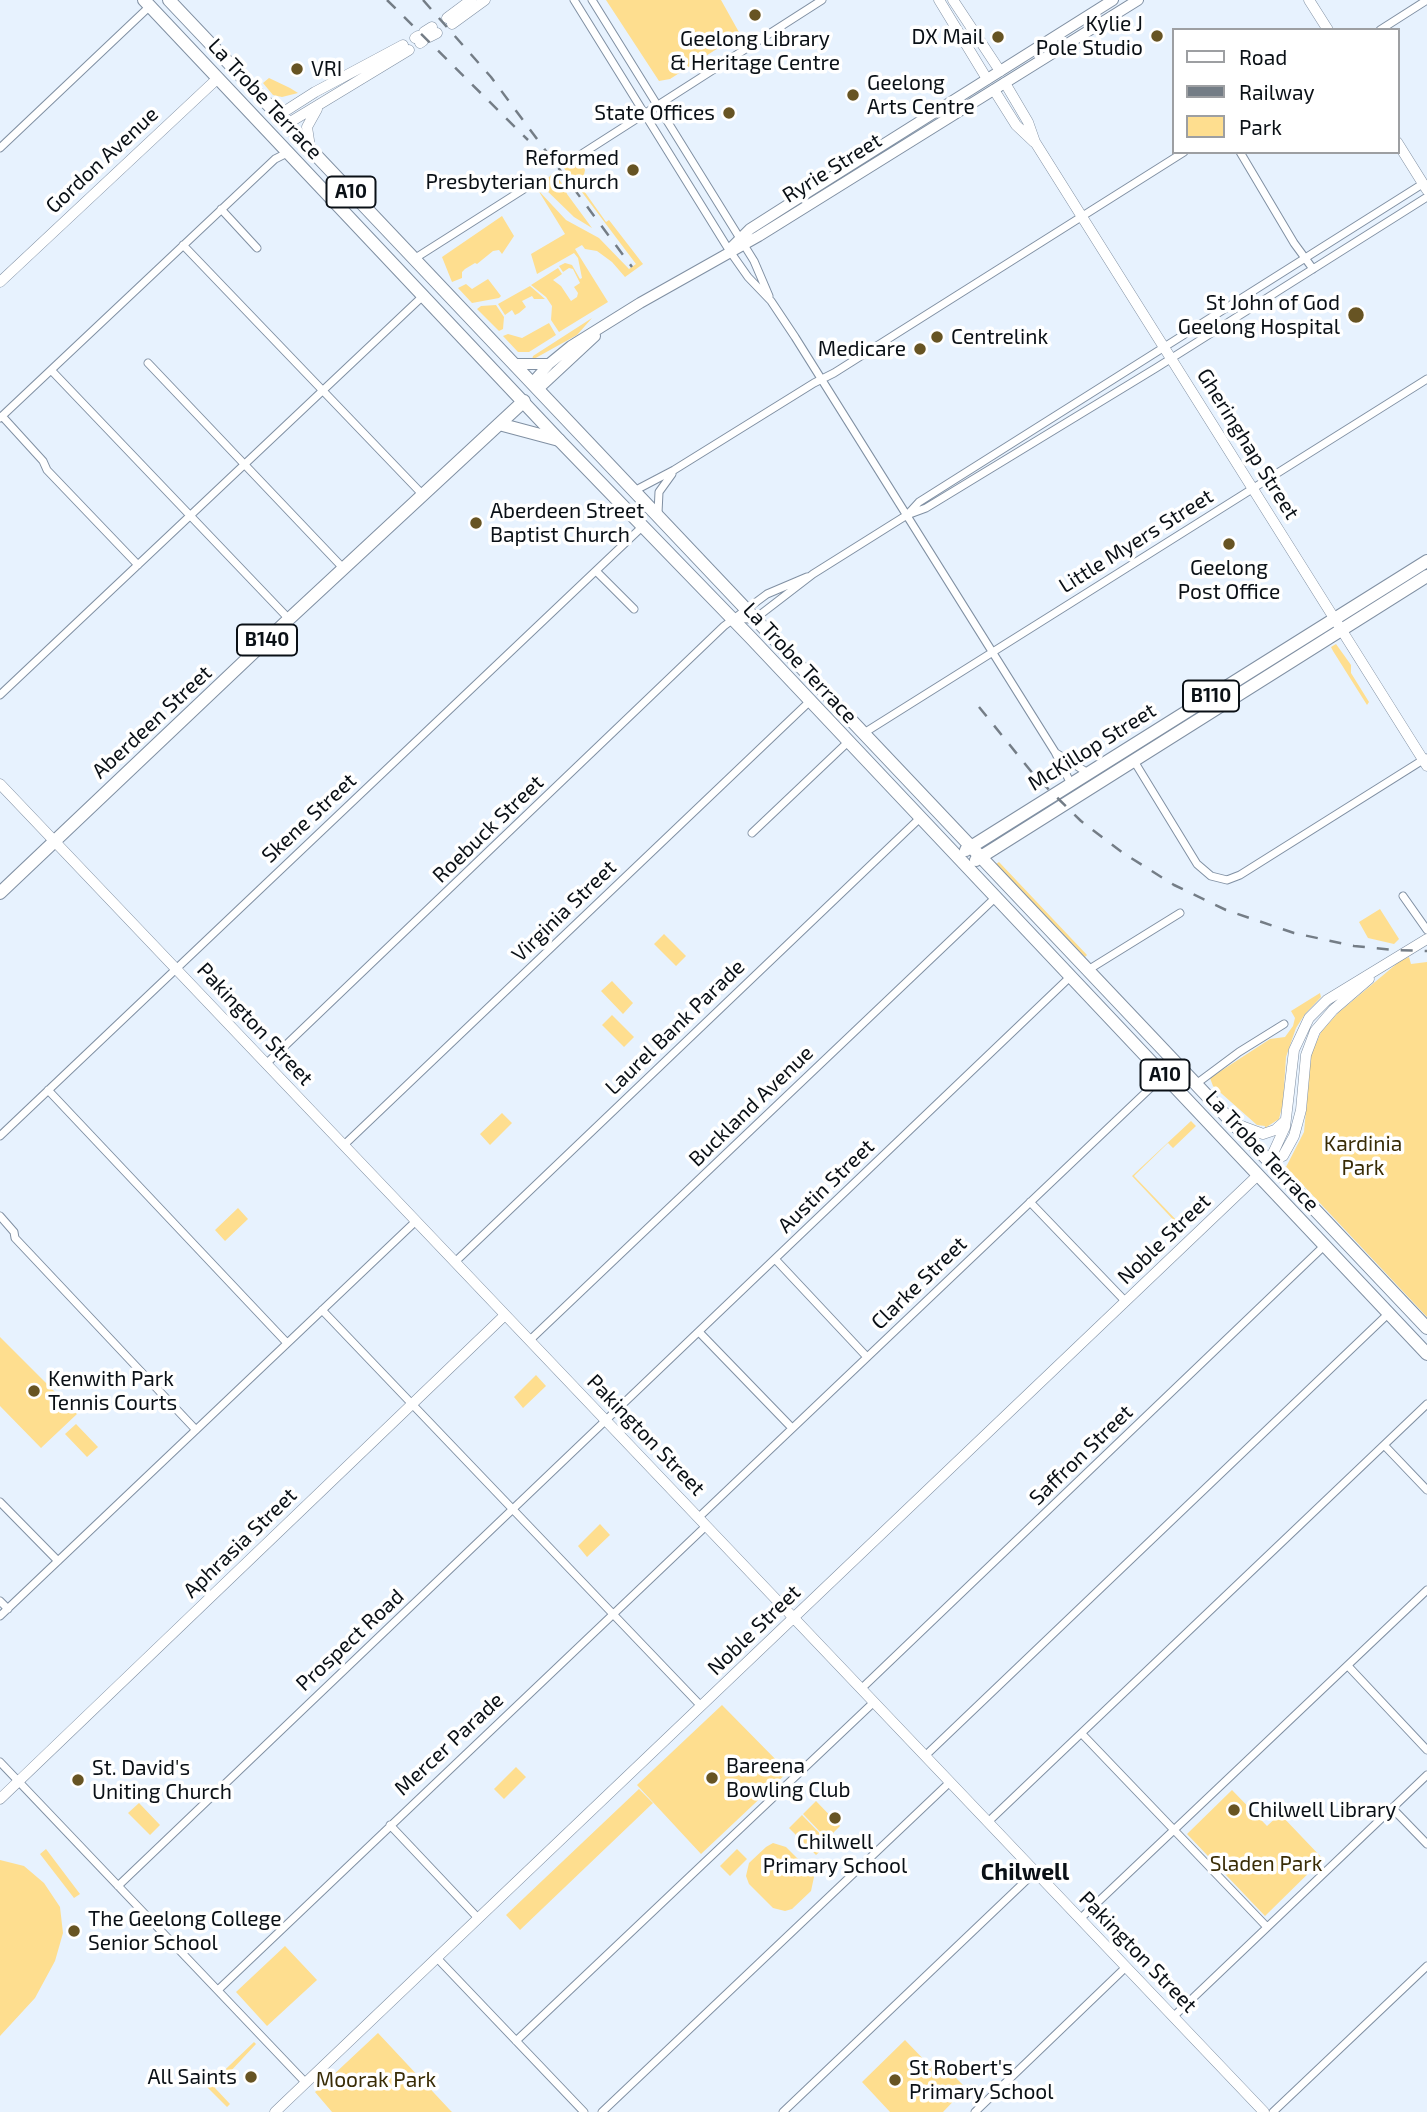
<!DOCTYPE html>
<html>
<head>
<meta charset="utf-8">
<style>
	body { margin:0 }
	#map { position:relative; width:1427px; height:2112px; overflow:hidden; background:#e7f2fe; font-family:"Exo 2",sans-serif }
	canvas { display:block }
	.legend { position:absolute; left:1172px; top:28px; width:228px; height:126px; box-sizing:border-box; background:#fff; border:2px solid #9d9fa2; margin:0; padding:9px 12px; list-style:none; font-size:21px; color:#0a1016 }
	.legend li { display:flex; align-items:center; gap:14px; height:35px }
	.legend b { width:35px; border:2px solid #9d9fa2 }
</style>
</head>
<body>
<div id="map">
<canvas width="1427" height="2112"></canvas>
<ul class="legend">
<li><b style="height:9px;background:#fff"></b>Road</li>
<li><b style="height:9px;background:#747d86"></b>Railway</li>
<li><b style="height:19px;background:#fede8f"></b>Park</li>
</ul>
</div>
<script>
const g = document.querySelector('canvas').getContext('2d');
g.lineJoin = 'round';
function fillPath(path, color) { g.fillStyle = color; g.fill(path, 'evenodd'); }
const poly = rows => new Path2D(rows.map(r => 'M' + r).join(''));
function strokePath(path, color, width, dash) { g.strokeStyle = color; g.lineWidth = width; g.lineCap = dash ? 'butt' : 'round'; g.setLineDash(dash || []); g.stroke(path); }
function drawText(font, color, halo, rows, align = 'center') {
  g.font = font + ' "Exo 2",sans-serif'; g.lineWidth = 7; g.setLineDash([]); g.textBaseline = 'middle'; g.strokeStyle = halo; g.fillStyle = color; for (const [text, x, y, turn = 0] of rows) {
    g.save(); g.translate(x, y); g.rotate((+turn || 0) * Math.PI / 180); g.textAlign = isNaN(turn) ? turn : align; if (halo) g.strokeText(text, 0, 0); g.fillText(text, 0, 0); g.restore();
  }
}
const green = poly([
	[606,0,721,0,740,34,670,79,659,81],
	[269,78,290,88,298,93,282,97,273,95,263,83],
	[582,162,585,170,584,175,577,181,606,222,609,220,643,264,625,277,612,262,597,251,585,249,582,245,575,249,608,302,559,332,551,320,552,306,546,297,531,285,558,268,562,274,553,280,561,286,571,301,577,297,578,293,574,287,580,283,573,269,569,268,563,272,559,266,565,263,572,265,580,279,582,278,578,258,574,253,537,274,531,254,565,234,538,190,566,220,599,238,629,269,636,264,563,167],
	[554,173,564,186,567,194,592,228,574,217,540,184],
	[502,216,514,236,502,254,499,250,493,251,477,264,475,263,465,269,462,272,462,278,452,282,442,257],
	[488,279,501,296,499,298,472,303,458,288,466,284,472,289],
	[530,286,545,299,534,299,532,296,522,301,526,307,519,313,515,315,512,310,505,315,498,304],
	[496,305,504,317,503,329,499,331,477,309,481,306],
	[592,318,577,335,532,360,533,356],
	[549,323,556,335,529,352,518,352,503,336,508,334,522,338],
	[1336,644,1351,665,1351,673,1369,702,1367,705,1333,651,1331,647],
	[999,862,1087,955,1085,957,996,864],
	[1380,909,1399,939,1394,944,1368,938,1359,922],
	[664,934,686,956,676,966,654,944],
	[1409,957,1411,964,1427,962,1427,1317,1286,1167,1304,1132,1311,1055,1321,1032,1338,1013,1400,961],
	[612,981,633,1003,623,1014,601,991],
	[1320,993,1321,997,1305,1014,1296,1028,1286,1057,1283,1103,1279,1119,1265,1128,1265,1126,1257,1125,1213,1086,1210,1078,1270,1039,1285,1037,1293,1026,1295,1018,1291,1011],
	[612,1015,634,1037,624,1047,602,1025],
	[502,1113,512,1123,490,1145,480,1134],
	[1191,1121,1196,1126,1173,1148,1168,1143,1134,1176,1181,1225,1186,1221,1188,1223,1194,1219,1183,1230,1132,1176],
	[238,1208,248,1219,225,1241,215,1230],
	[0,1337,77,1414,41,1448,0,1406],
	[536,1375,546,1386,523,1408,514,1397],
	[76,1424,98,1447,87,1457,65,1434],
	[600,1524,610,1535,587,1557,578,1546],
	[722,1705,788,1772,701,1854,637,1785],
	[516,1767,526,1777,504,1799,494,1789],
	[639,1789,653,1803,520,1930,506,1915],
	[1232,1790,1267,1826,1280,1814,1323,1859,1265,1916,1187,1834],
	[816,1801,840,1826,827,1839,803,1814],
	[139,1803,160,1825,150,1835,128,1813],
	[802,1815,829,1843,816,1855,789,1828],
	[773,1843,786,1847,810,1871,814,1877,811,1891,792,1909,785,1911,773,1908,749,1884,746,1876,749,1863,766,1847],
	[46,1849,80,1894,74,1898,40,1854],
	[737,1849,747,1859,730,1876,720,1866],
	[0,1860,24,1866,44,1883,60,1907,63,1933,55,1961,35,1998,0,2036],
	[285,1946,317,1980,267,2026,236,1992],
	[378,2033,449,2109,452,2112,332,2112,315,2092],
	[905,2040,930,2066,942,2064,966,2088,943,2112,890,2112,862,2082],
	[254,2042,256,2044,215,2088,230,2104,227,2107,207,2087]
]);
const minor = poly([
	[574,0,729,250,748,277,771,301,795,337,1055,752,1071,784],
	[592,0,754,261,769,296],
	[1380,30,1427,0],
	[0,148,150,6],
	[1240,152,1294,243,1313,269],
	[577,157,822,0],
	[221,209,257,248],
	[183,245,423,495],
	[414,259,535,182],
	[148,363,344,569],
	[51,370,289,619],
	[2,416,43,461,47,470,138,565],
	[0,418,275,159,289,152],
	[634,491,674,470,814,383,834,373,1184,152],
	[658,513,659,492,672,474],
	[908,514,919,502,1424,183],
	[596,571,634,609],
	[733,618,749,619,761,614,813,574,891,525,907,515,926,508,1156,368,1427,197],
	[0,695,424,295],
	[864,733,1427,379],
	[1056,753,1088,773],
	[1134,761,1197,864,1211,876,1227,880,1240,875,1426,758],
	[752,833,848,742],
	[1403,896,1427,930],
	[1088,970,1180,913],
	[266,1064,724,626,767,594,807,577],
	[1196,1084,1239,1052,1284,1024],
	[48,1090,287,1343],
	[0,1136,643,526],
	[344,1145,809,702],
	[1030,1202,1126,1302],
	[0,1216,14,1232,15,1238,196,1430],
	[775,1259,867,1357],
	[455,1262,920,818],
	[322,1310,701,1706],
	[699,1332,792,1428],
	[530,1340,996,897],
	[1384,1445,1427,1490],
	[0,1502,58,1561],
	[698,1518,1164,1075],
	[0,1601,8,1609],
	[0,1616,416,1221],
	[1348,1666,1427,1750],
	[861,1689,1324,1246],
	[1082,1734,1267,1927],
	[925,1756,1389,1313],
	[0,1762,306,2083],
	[1392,1808,1427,1844],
	[988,1822,1427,1404],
	[390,1825,478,1918],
	[118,1886,1070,977],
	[1080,1919,1427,1590],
	[437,1958,584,2112],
	[218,1990,706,1526],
	[1173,2017,1427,1775],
	[516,2041,874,1702],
	[602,2112,950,1782],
	[783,2112,1035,1872],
	[975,2112,1126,1967],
	[1273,2112,1427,1966]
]);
const tertiary = poly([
	[939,0,987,79],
	[953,0,1000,71],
	[1309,0,1328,30],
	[447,18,471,0],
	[452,24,485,0],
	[424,32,432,27],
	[429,37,437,33],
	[415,38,418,36],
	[420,43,423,41],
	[1005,83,1028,122,1035,142,1427,766],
	[994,90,1016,125,1034,142],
	[279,115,315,92,403,45],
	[287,124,409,50],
	[1397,142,1427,190],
	[310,147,307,127,317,109],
	[0,282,218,78],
	[0,784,1264,2112],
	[1236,1124,1263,1134,1275,1130,1285,1121],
	[1269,1162,1285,1127,1294,1050,1309,1018,1327,1000,1427,939],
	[1269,1162,1283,1156,1294,1136,1301,1110,1306,1055,1315,1031,1333,1010,1369,979],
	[0,1799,505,1315],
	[275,2112,1258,1175]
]);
const secondary = poly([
	[732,247,750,229,808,192,1113,0],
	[514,364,549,364],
	[532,383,549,364,571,346,640,303,759,236,1138,0],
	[538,389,595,336]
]);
const primary = poly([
	[499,424,559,440],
	[0,893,289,619,524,401]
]);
const trunk = poly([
	[144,0,559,440,751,638,1427,1354],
	[169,0,1427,1328],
	[966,850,1427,561],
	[976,860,1427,576]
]);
const rail = poly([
	[387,0,528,140],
	[423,0,491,77,632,267],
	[979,707,1034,775,1081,821,1123,853,1174,885,1226,910,1294,933,1354,946,1393,950,1427,951]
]);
const markers = [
	[755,15,7,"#675423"],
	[1157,36,7,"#675423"],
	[998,37,7,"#675423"],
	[297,69,7,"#675423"],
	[853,95,7,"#675423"],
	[729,113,7,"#675423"],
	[633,170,7,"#675423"],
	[1356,315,9,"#675423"],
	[937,337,7,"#675423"],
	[920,349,7,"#675423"],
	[476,523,7,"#675423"],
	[1229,544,7,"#675423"],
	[34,1391,7,"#675423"],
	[712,1778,7,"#675423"],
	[78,1780,7,"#675423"],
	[1234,1810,7,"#675423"],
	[835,1818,7,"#675423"],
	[74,1931,7,"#675423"],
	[251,2077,7,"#675423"],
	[895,2080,7,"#675423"]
];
const shields = [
	[351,192,49],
	[267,640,60],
	[1211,696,56],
	[1165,1075,49]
];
const shieldNames = [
	["A10",351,192],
	["B140",267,640],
	["B110",1211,696],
	["A10",1165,1075]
];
const poiNames = [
	["Kylie J",1143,24,"right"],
	["Pole Studio",1143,48,"right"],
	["DX Mail",984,37,"right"],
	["Geelong Library",755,39,"center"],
	["& Heritage Centre",755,63,"center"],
	["VRI",311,69],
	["Geelong",867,83],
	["Arts Centre",867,107],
	["State Offices",715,113,"right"],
	["Reformed",619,158,"right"],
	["Presbyterian Church",619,182,"right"],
	["St John of God",1340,303,"right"],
	["Geelong Hospital",1340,327,"right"],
	["Centrelink",951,337],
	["Medicare",906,349,"right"],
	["Aberdeen Street",490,511],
	["Baptist Church",490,535],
	["Geelong",1229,568,"center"],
	["Post Office",1229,592,"center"],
	["Kenwith Park",48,1379],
	["Tennis Courts",48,1403],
	["Bareena",726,1766],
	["Bowling Club",726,1790],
	["St. David's",92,1768],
	["Uniting Church",92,1792],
	["Chilwell Library",1248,1810],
	["Chilwell",835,1842,"center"],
	["Primary School",835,1866,"center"],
	["The Geelong College",88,1919],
	["Senior School",88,1943],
	["St Robert's",909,2068],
	["Primary School",909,2092],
	["All Saints",237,2077,"right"]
];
const streetNames = [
	["La Trobe Terrace",265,99,47],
	["Gordon Avenue",102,160,-43],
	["Ryrie Street",832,168,-32],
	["Gheringhap Street",1248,444,58],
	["Little Myers Street",1136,541,-32],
	["La Trobe Terrace",800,663,47],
	["Aberdeen Street",152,722,-43],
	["McKillop Street",1092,747,-32],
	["Skene Street",309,818,-43],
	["Roebuck Street",488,829,-44],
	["Virginia Street",564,911,-44],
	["Pakington Street",255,1024,47],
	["Laurel Bank Parade",675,1027,-44],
	["Buckland Avenue",751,1106,-44],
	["La Trobe Terrace",1262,1151,47],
	["Austin Street",826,1186,-44],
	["Noble Street",1164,1239,-44],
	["Clarke Street",919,1283,-44],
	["Pakington Street",646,1435,46],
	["Saffron Street",1081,1455,-44],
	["Aphrasia Street",240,1543,-44],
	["Noble Street",754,1630,-44],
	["Prospect Road",350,1640,-43],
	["Mercer Parade",449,1744,-43],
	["Pakington Street",1138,1952,46]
];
const parkNames = [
	["Kardinia",1363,1144],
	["Park",1363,1168],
	["Sladen Park",1266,1864],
	["Moorak Park",376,2080]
];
const neighbourhoodNames = [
	["Chilwell",1025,1872]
];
fillPath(green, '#fede8f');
strokePath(minor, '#8090a3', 9);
strokePath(tertiary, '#8090a3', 11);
strokePath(secondary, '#8090a3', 12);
strokePath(primary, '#8090a3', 14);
strokePath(trunk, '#8090a3', 14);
strokePath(minor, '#fff', 7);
strokePath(tertiary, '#fff', 10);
strokePath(secondary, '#fff', 10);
strokePath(primary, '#fff', 12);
strokePath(trunk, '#fff', 12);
strokePath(rail, '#747d86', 2.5, [12, 12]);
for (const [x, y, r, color] of markers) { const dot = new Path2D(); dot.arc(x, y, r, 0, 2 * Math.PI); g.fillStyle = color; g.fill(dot); strokePath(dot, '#fff', 2.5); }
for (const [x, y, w] of shields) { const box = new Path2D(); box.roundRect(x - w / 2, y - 15.5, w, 31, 5); g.fillStyle = '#fff'; g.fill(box); strokePath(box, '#0a1016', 2); }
drawText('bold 19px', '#0a1016', null, shieldNames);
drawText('21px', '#0a1016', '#fff', poiNames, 'left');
drawText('21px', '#0a1016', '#fff', streetNames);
drawText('21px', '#392c06', '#fff', parkNames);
drawText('bold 23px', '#0a1016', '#fff', neighbourhoodNames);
</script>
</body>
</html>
